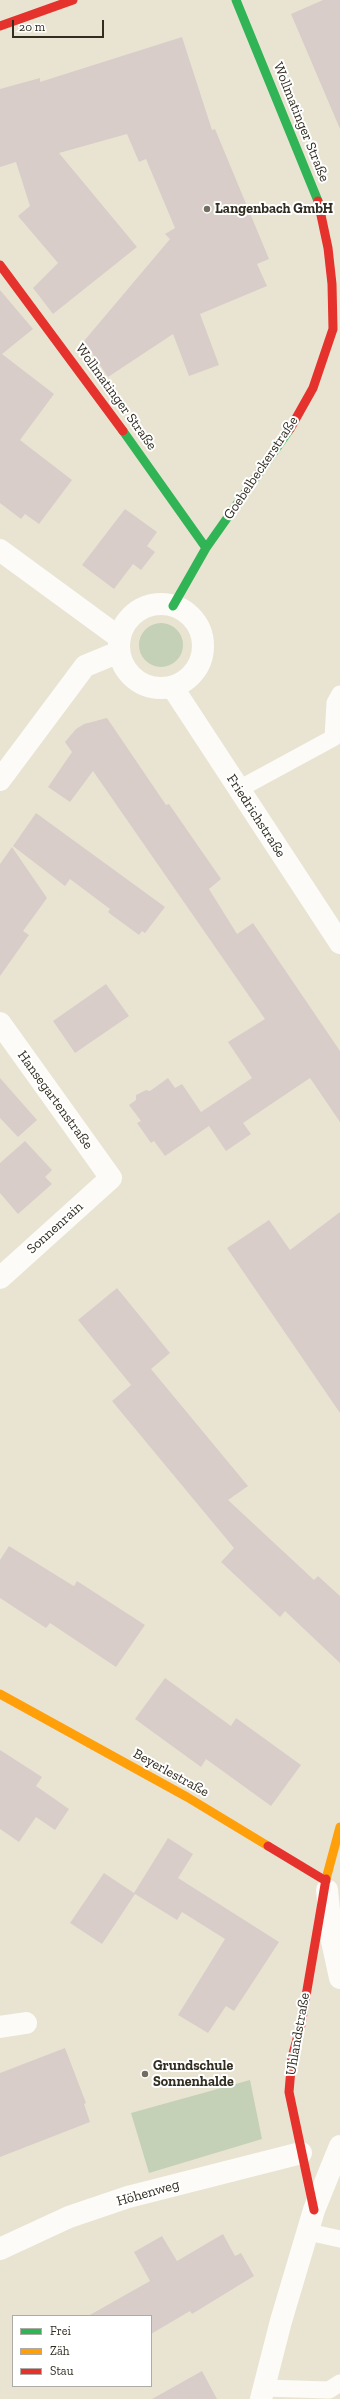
<!DOCTYPE html>
<html>
<head>
<meta charset="utf-8">
<style>
	body { margin:0 }
	#map { position:relative; width:340px; height:2399px; overflow:hidden; background:#e9e4d2; font-family:"Zilla Slab",serif }
	canvas { display:block }
	.legend { position:absolute; left:12px; top:2315px; width:140px; height:72px; box-sizing:border-box; background:#fff; border:1px solid #adaba6; margin:0; padding:5px 7px; list-style:none; font-size:12px; color:#312d21 }
	.legend li { display:flex; align-items:center; gap:8px; height:20px }
	.legend b { width:20px; border:1px solid #adaba6 }
	.scale { position:absolute; left:12px; top:20px; width:92px; height:18px; box-sizing:border-box; border:2px solid #312d21; border-top:0; padding-left:5px; font-size:12px; line-height:14px; white-space:nowrap; color:#312d21; -webkit-text-stroke:3px #fff; paint-order:stroke }
</style>
</head>
<body>
<div id="map">
<canvas width="340" height="2399"></canvas>
<ul class="legend">
<li><b style="height:5px;background:#30b455"></b>Frei</li>
<li><b style="height:5px;background:#ff9f0a"></b>Zäh</li>
<li><b style="height:5px;background:#e5322d"></b>Stau</li>
</ul>
<div class="scale">20 m</div>
</div>
<script>
const g = document.querySelector('canvas').getContext('2d');
g.lineJoin = 'round';
function fillPath(path, color) { g.fillStyle = color; g.fill(path, 'evenodd'); }
const poly = rows => new Path2D(rows.map(r => 'M' + r).join(''));
function strokePath(path, color, width, dash) { g.strokeStyle = color; g.lineWidth = width; g.lineCap = dash ? 'butt' : 'round'; g.setLineDash(dash || []); g.stroke(path); }
function drawText(font, color, halo, rows, align = 'center') {
  g.font = font + ' "Zilla Slab",serif'; g.lineWidth = 4; g.setLineDash([]); g.textBaseline = 'middle'; g.strokeStyle = halo; g.fillStyle = color; for (const [text, x, y, turn = 0] of rows) {
    g.save(); g.translate(x, y); g.rotate((+turn || 0) * Math.PI / 180); g.textAlign = isNaN(turn) ? turn : align; if (halo) g.strokeText(text, 0, 0); g.fillText(text, 0, 0); g.restore();
  }
}
const green = poly([
	'139 645a22 22 0 1 1 44 0a22 22 0 1 1-44 0Z',
	[250,2080,262,2139,149,2173,131,2113]
]);
const building = poly([
	[323,0,340,0,340,129,291,14],
	[182,37,212,130,215,129,269,259,257,264,267,286,200,314,219,365,189,376,173,334,108,377,84,341,170,239,165,234,175,228,146,159,139,162,127,134,59,153,137,247,53,314,33,288,58,263,18,216,30,206,16,162,0,167,0,89,40,78,40,82],
	[0,290,33,329,2,354,54,394,20,440,72,480,39,524,25,514,21,519,0,503],
	[125,509,157,532,147,546,155,552,141,570,133,564,114,589,82,565],
	[107,718,166,805,169,804,221,879,209,889,237,934,253,923,340,1051,340,1122,310,1078,243,1123,251,1134,226,1151,209,1126,165,1156,154,1141,151,1143,137,1123,141,1121,129,1105,136,1100,136,1095,146,1090,150,1091,168,1078,175,1088,182,1084,201,1112,252,1078,228,1042,265,1019,93,771,70,802,48,787,72,752,65,742,76,729,84,724],
	[36,813,165,907,145,933,142,931,139,935,109,913,108,912,110,909,70,879,65,886,13,846],
	[12,847,47,898,23,931,29,935,0,976,0,864],
	[106,984,129,1016,75,1053,53,1021],
	[0,1078,37,1120,18,1137,0,1118],
	[25,1141,52,1170,45,1177,52,1184,18,1214,0,1193,0,1163],
	[340,1212,340,1413,227,1248,269,1220,290,1250],
	[117,1288,170,1353,151,1369,248,1486,228,1500,314,1580,318,1576,340,1596,340,1663,285,1611,280,1617,221,1562,234,1548,112,1401,131,1385,78,1320],
	[9,1546,72,1585,74,1586,77,1581,145,1625,116,1667,50,1623,46,1628,0,1598,0,1560],
	[165,1678,231,1726,236,1718,301,1765,271,1806,206,1759,201,1767,135,1719],
	[0,1750,42,1777,36,1786,69,1809,55,1830,36,1817,19,1842,0,1829],
	[168,1838,193,1854,178,1878,279,1942,234,2011,226,2006,208,2033,178,2015,225,1939,182,1912,177,1920,135,1894,102,1944,70,1923,104,1873,134,1893],
	[65,2048,86,2103,84,2104,90,2122,0,2157,0,2073],
	[223,2234,235,2256,241,2253,254,2276,192,2314,190,2311,151,2334,151,2316,88,2316,150,2281,134,2252,162,2236,177,2261],
	[202,2371,217,2399,152,2399]
]);
const lane = poly([
	[239,789,333,738,335,703,340,694],
	[308,2232,340,2239],
	[264,2388,329,2390,340,2383]
]);
const street = poly([
	[0,550,120,638],
	'119 646a42 42 0 1 1 84 0a42 42 0 1 1-84 0Z',
	[173,688,340,943],
	[0,780,85,666,119,652],
	[0,1023,111,1178,0,1278],
	[327,1890,332,1941,340,1978],
	[0,2027,26,2023],
	[0,2249,69,2217,128,2197,301,2153],
	[261,2399,281,2321,314,2210,340,2146]
]);
const fast = poly([
	[236,0,318,201],
	[123,431,206,548],
	[173,606,206,548,290,429]
]);
const slow = poly([
	[0,1694,187,1797,268,1846],
	[326,1879,340,1827]
]);
const jam = poly([
	[0,26,73,0],
	[0,265,123,431],
	[290,429,313,388,333,329,332,284,328,248,318,201],
	[268,1846,326,1881],
	[314,2210,289,2092,292,2057,301,2025,326,1879]
]);
const markers = [
	[207,209,4,"#716d5f"],
	[145,2074,4,"#716d5f"]
];
const streetNames = [
	["Wollmatinger Straße",301,122,68],
	["Wollmatinger Straße",116,397,54],
	["Goebelbeckerstraße",261,468,-56],
	["Friedrichstraße",256,816,57],
	["Hansegartenstraße",55,1100,54],
	["Sonnenrain",55,1228,-42],
	["Beyerlestraße",171,1773,29],
	["Uhlandstraße",298,2034,-80],
	["Höhenweg",148,2193,-16]
];
const poiNames = [
	["Langenbach GmbH",215,209],
	["Grundschule",153,2066],
	["Sonnenhalde",153,2082]
];
fillPath(green, '#c4d1b6');
fillPath(building, '#d8cdc9');
strokePath(lane, '#fcfbf8', 17);
strokePath(street, '#fcfbf8', 22);
strokePath(fast, '#30b455', 9);
strokePath(slow, '#ff9f0a', 9);
strokePath(jam, '#e5322d', 9);
for (const [x, y, r, color] of markers) { const dot = new Path2D(); dot.arc(x, y, r, 0, 2 * Math.PI); g.fillStyle = color; g.fill(dot); strokePath(dot, '#fff', 1.5); }
drawText('14px', '#312d21', '#fff', streetNames);
drawText('bold 14px', '#312d21', '#fff', poiNames, 'left');
</script>
</body>
</html>
